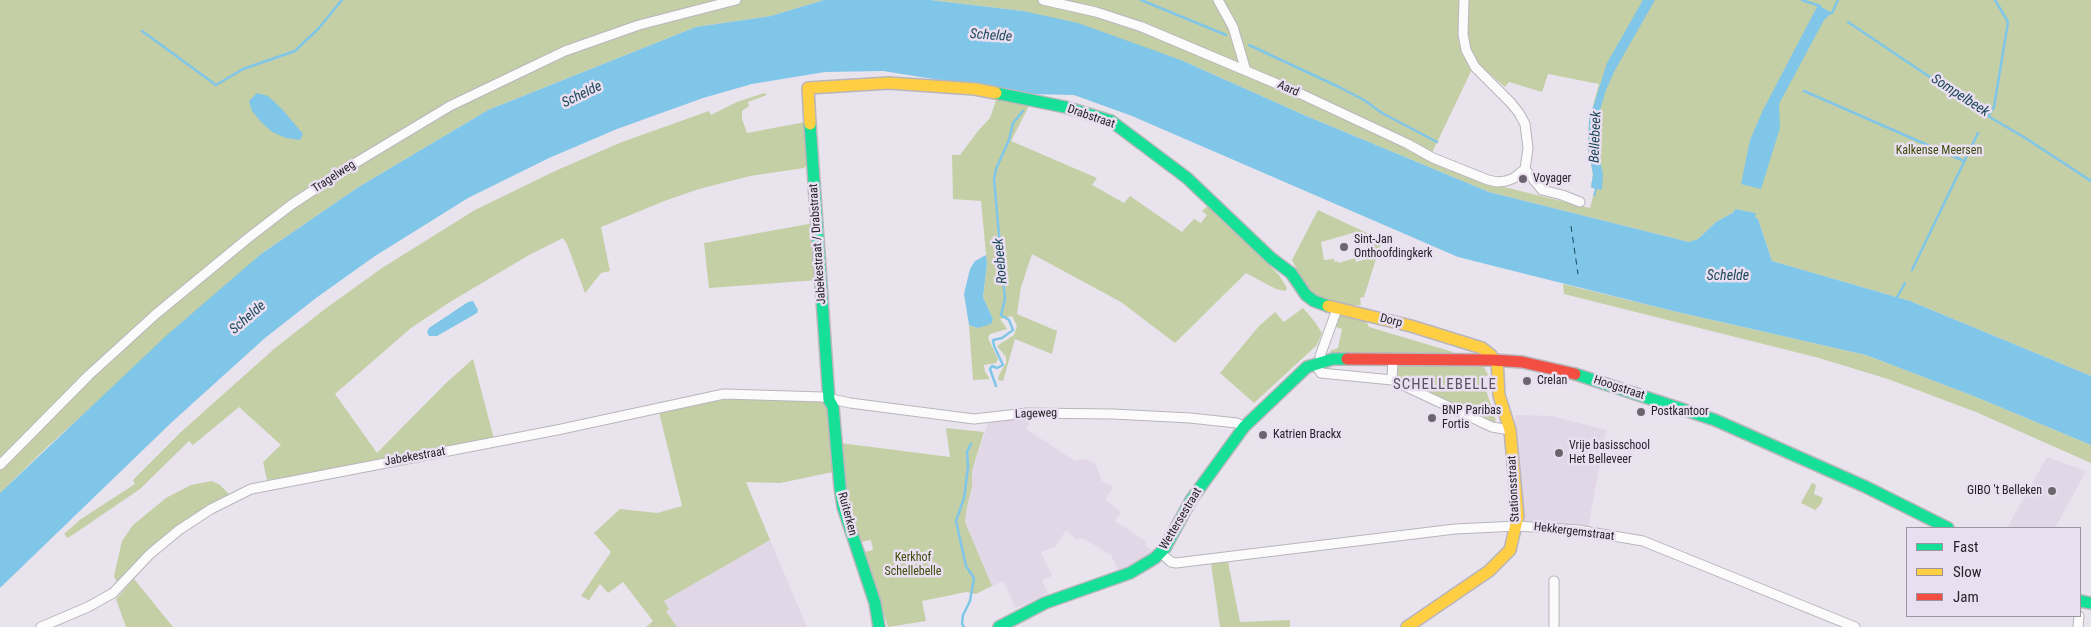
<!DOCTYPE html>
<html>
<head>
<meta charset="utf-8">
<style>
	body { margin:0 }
	#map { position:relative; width:2091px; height:627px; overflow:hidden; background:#e8e3ec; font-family:"Roboto Condensed",sans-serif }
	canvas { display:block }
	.legend { position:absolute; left:1906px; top:527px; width:175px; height:90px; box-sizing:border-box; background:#e9dff0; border:1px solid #9b94a0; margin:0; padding:6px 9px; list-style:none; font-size:15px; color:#272329 }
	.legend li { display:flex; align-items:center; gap:10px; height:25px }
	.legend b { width:25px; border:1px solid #9b94a0 }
</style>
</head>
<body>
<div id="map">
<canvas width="2091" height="627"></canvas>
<ul class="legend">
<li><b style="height:6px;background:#16e098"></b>Fast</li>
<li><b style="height:6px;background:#ffcf43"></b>Slow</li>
<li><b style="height:6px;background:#f24e42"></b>Jam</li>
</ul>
</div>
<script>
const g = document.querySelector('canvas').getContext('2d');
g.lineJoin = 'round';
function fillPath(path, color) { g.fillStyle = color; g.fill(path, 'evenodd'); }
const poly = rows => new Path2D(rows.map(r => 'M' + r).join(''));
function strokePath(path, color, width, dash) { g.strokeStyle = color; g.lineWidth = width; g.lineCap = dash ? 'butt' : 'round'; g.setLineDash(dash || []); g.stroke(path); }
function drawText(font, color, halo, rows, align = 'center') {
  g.font = font + ' "Roboto Condensed",sans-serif'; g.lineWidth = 5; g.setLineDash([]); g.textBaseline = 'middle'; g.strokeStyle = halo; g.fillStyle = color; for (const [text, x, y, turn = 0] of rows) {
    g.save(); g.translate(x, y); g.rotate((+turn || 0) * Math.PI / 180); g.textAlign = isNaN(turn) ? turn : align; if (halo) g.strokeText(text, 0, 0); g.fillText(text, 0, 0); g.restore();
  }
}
const built = poly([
	[1515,415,1552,416,1606,430,1588,528,1520,522],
	[1033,416,1026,429,1075,461,1083,459,1091,461,1096,465,1102,481,1113,487,1105,500,1121,512,1115,521,1147,542,1145,546,1153,551,1134,566,1113,572,1118,569,1111,555,1086,540,1080,538,1078,541,1066,530,1055,547,1041,552,1052,576,1042,580,1048,594,1016,608,1003,581,992,586,965,522,967,507,972,487,972,471,989,421],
	[2047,457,2086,471,2055,528,2007,528],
	[770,540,807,627,677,627,666,610,664,601]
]);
const green = poly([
	[0,0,824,0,771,16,696,27,488,110,357,188,261,254,45,449,0,493],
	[930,0,2091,0,2091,376,1910,301,1772,261,1758,219,1755,217,1755,213,1735,209,1734,212,1716,222,1698,239,1689,242,1489,192,1304,115,1181,60,1023,11],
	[1474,65,1479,65,1505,87,1509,82,1542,92,1548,74,1599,84,1589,120,1588,149,1593,174,1591,187,1595,189,1590,208,1496,185,1431,155],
	[764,93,767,95,748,102,749,106,742,111,742,119,747,133,805,122,808,164,804,168,750,176,699,189,667,200,601,227,610,271,601,273,585,293,567,244,563,238,529,255,450,302,411,328,335,394,377,453,445,384,473,359,494,439,367,464,267,480,263,462,281,445,239,407,193,445,189,441,140,489,68,538,64,534,81,519,135,484,133,480,181,432,274,349,325,309,382,268,475,210,555,171,622,142,709,111,711,115,737,102],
	[997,97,1030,104,1011,141,1097,178,1092,185,1124,203,1130,196,1182,232,1194,219,1201,223,1207,215,1202,211,1210,204,1279,275,1287,288,1285,291,1276,289,1246,273,1175,343,1121,302,1032,254,1021,287,1017,314,1057,331,1052,354,1015,339,1003,381,998,380,999,375,1006,363,1006,357,997,346,1014,335,1017,326,1012,316,1000,319,1007,329,990,334,988,338,998,359,996,363,984,365,985,372,990,379,973,380,969,325,978,328,993,319,983,297,987,264,981,201,953,199,952,155,960,155,978,131,990,118],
	[1318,210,1382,240,1364,297,1360,298,1361,305,1350,306,1315,296,1308,291,1292,260],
	[1356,232,1358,236,1361,235,1363,240,1366,242,1369,258,1356,262,1355,258,1339,263,1338,261,1335,262,1334,259,1324,260,1321,242],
	[814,223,818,280,709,288,704,243],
	[1563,284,1673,311,1866,355,1976,397,2091,445,2091,463,1976,412,1888,379,1819,358,1564,294],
	[1303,308,1315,322,1322,333,1317,345,1254,403,1220,373,1259,326,1275,312,1284,322],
	[1339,315,1365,319,1369,327,1453,352,1452,355,1332,354,1330,351,1338,348,1342,329,1336,327],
	[1398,364,1484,367,1488,375,1482,378,1496,421,1493,422,1479,417,1396,377],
	[743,398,827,402,833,472,780,483,746,482,770,540,664,601,669,609,666,611,677,627,646,627,653,621,623,582,608,593,600,584,589,600,581,596,611,552,594,533,620,509,657,513,682,506,659,412,706,402],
	[946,428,984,432,972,471,972,487,967,507,965,522,992,586,976,594,966,592,922,601,926,621,888,627,864,552,873,550,871,540,861,542,849,500,840,443,950,457],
	[212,481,220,485,231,496,211,514,161,549,134,579,173,627,126,627,116,599,132,581,119,587,114,576,122,541,133,525,166,498,191,485],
	[1812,483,1816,485,1814,494,1823,498,1821,504,1815,510,1801,503],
	[1228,562,1240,622,1290,620,1290,627,1220,627,1211,563]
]);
const water = poly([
	[824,0,930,0,1023,11,1078,23,1181,60,1304,115,1489,192,1689,242,1698,239,1716,222,1734,212,1735,209,1756,213,1755,217,1758,219,1772,261,1910,301,2091,376,2091,445,1976,397,1866,355,1673,311,1458,257,1132,116,1074,95,1028,94,883,71,825,72,752,84,703,98,617,129,549,158,468,198,375,256,316,298,265,338,172,422,0,588,0,493,167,335,261,254,357,188,488,110,696,27,771,16],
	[1643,0,1655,0,1615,70,1606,90,1598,117,1597,148,1603,174,1602,188,1601,190,1597,189,1595,196,1593,196,1595,189,1591,187,1593,174,1588,149,1589,120,1607,63],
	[1818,5,1832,13,1824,20,1779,104,1780,128,1761,189,1741,184,1750,140,1763,110],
	[257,93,268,96,282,109,303,134,300,140,286,138,272,132,261,122,252,111,249,101],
	[986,255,987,264,983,297,993,319,991,324,978,328,969,325,964,294,970,269,975,261],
	[473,301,478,310,477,313,437,336,429,336,427,332,429,328,468,302]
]);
const stream = poly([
	[1141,0,1226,35],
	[1802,0,1820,6],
	[1832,13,1838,0],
	[1848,22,1988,116,2027,139,2091,181],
	[142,31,216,85,243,69,295,51,319,28,342,0],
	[1249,45,1339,87,1364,100,1382,113,1437,142],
	[1804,91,1964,161],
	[1988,116,1994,107,2008,22,1995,0],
	[1912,270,1978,133],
	[1896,299,1905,283],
	[996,386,990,369,992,366,997,368,1003,365,994,346,993,340,1002,338,1013,330,1009,320,1001,315,1005,299,994,180,996,169,1009,140,1013,123,1023,111],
	[964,627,962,624,963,615,970,601,974,578,966,566,956,521,964,498,968,467,967,452,971,444]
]);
const ferry = poly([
	[1571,226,1578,274]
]);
const street = poly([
	[1043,0,1096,12,1142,27,1301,94,1408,144,1433,158,1488,180,1497,182,1506,181,1514,178,1525,169,1528,148,1525,124,1519,113,1511,103,1475,67,1466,50,1463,34,1464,0],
	[1218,0,1233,27,1246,71],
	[1525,169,1542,190,1562,195,1580,202],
	[1322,361,1320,356,1337,309],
	[1315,364,1321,373,1392,380,1492,427,1510,430],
	[1392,380,1393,359],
	[0,465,89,375,156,314,247,239,291,205,347,168,450,106,565,51,639,25,736,0],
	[1161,553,1171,562,1176,563,1455,529,1517,526,1578,530,1643,541,1855,627],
	[41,627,88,607,113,593,150,554,179,530,211,509,251,489,557,430,724,394,823,397,850,403,974,419,1027,413,1113,414,1190,418,1237,423,1244,427],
	[1554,627,1554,581],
	[2078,627,2079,616]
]);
const fast = poly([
	[996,93,1065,107,1111,121,1187,178,1271,258,1291,273,1306,295,1314,301,1328,306],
	[810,124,829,400,833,407,840,487,843,507,875,603,879,627],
	[1575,374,1715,420,1866,487,1948,528],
	[2080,601,2091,603],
	[999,627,1045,603,1130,573,1155,558,1165,548,1191,500,1244,427,1307,367,1333,359,1347,359]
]);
const slow = poly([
	[810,124,808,88,889,83,975,89,996,93],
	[1328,306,1411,326,1482,348,1491,355,1492,360],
	[1407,627,1489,571,1510,550,1518,516,1510,430,1499,395,1497,360]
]);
const jam = poly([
	[1347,359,1492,360,1522,362,1575,374]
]);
const markers = [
	[1523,179,5,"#6b666d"],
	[1344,247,5,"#6b666d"],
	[1527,381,5,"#6b666d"],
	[1641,412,5,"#6b666d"],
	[1432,418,5,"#6b666d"],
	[1263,435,5,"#6b666d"],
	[1559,453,5,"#6b666d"],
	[2052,491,5,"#6b666d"]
];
const streetNames = [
	["Aard",1288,89,24],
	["Drabstraat",1091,117,19],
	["Tragelweg",334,177,-33],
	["Jabekestraat / Drabstraat",818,244,-94],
	["Dorp",1391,321,14],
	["Hoogstraat",1619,388,18],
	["Lageweg",1036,414,-2],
	["Jabekestraat",415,457,-10],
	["Stationsstraat",1514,489,-93],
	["Ruiterken",847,514,75],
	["Wettersestraat",1181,519,-59],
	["Hekkergemstraat",1574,532,7]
];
const parkNames = [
	["Kalkense Meersen",1939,151],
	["Kerkhof",913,558],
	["Schellebelle",913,572]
];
const poiNames = [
	["Voyager",1533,179],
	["Sint-Jan",1354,240],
	["Onthoofdingkerk",1354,254],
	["Crelan",1537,381],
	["BNP Paribas",1442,411],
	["Fortis",1442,425],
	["Postkantoor",1651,412],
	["Katrien Brackx",1273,435],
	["Vrije basisschool",1569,446],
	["Het Belleveer",1569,460],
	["GIBO 't Belleken",2042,491,"right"]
];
const waterNames = [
	["Schelde",991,36,4],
	["Schelde",582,95,-26],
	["Sompelbeek",1960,96,33],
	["Bellebeek",1596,137,-88],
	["Roebeek",1001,261,-95],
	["Schelde",1728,276],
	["Schelde",248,318,-41]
];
const quarterNames = [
	["SCHELLEBELLE",1445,385]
];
fillPath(built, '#e1d7e7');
fillPath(green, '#c4cfa5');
fillPath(water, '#80c6e9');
strokePath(stream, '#80c6e9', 2.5);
strokePath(ferry, '#1c475b', 1, [6, 5]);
strokePath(street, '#b9b5bc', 11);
strokePath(fast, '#b9b5bc', 14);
strokePath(slow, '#b9b5bc', 14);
strokePath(jam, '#b9b5bc', 14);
strokePath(street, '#fcfbfc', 9);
strokePath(fast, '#16e098', 11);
strokePath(slow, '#ffcf43', 11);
strokePath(jam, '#f24e42', 11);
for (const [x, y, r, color] of markers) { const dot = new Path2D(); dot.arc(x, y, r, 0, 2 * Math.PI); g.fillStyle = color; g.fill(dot); strokePath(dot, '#e9dff0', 2); }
drawText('12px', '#272329', '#e9dff0', streetNames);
drawText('12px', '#3e4c0c', '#e9dff0', parkNames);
drawText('12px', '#272329', '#e9dff0', poiNames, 'left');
drawText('italic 14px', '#1c475b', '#e9dff0', waterNames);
g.letterSpacing = '1px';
drawText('15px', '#5d5462', '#e9dff0', quarterNames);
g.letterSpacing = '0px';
</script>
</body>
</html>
